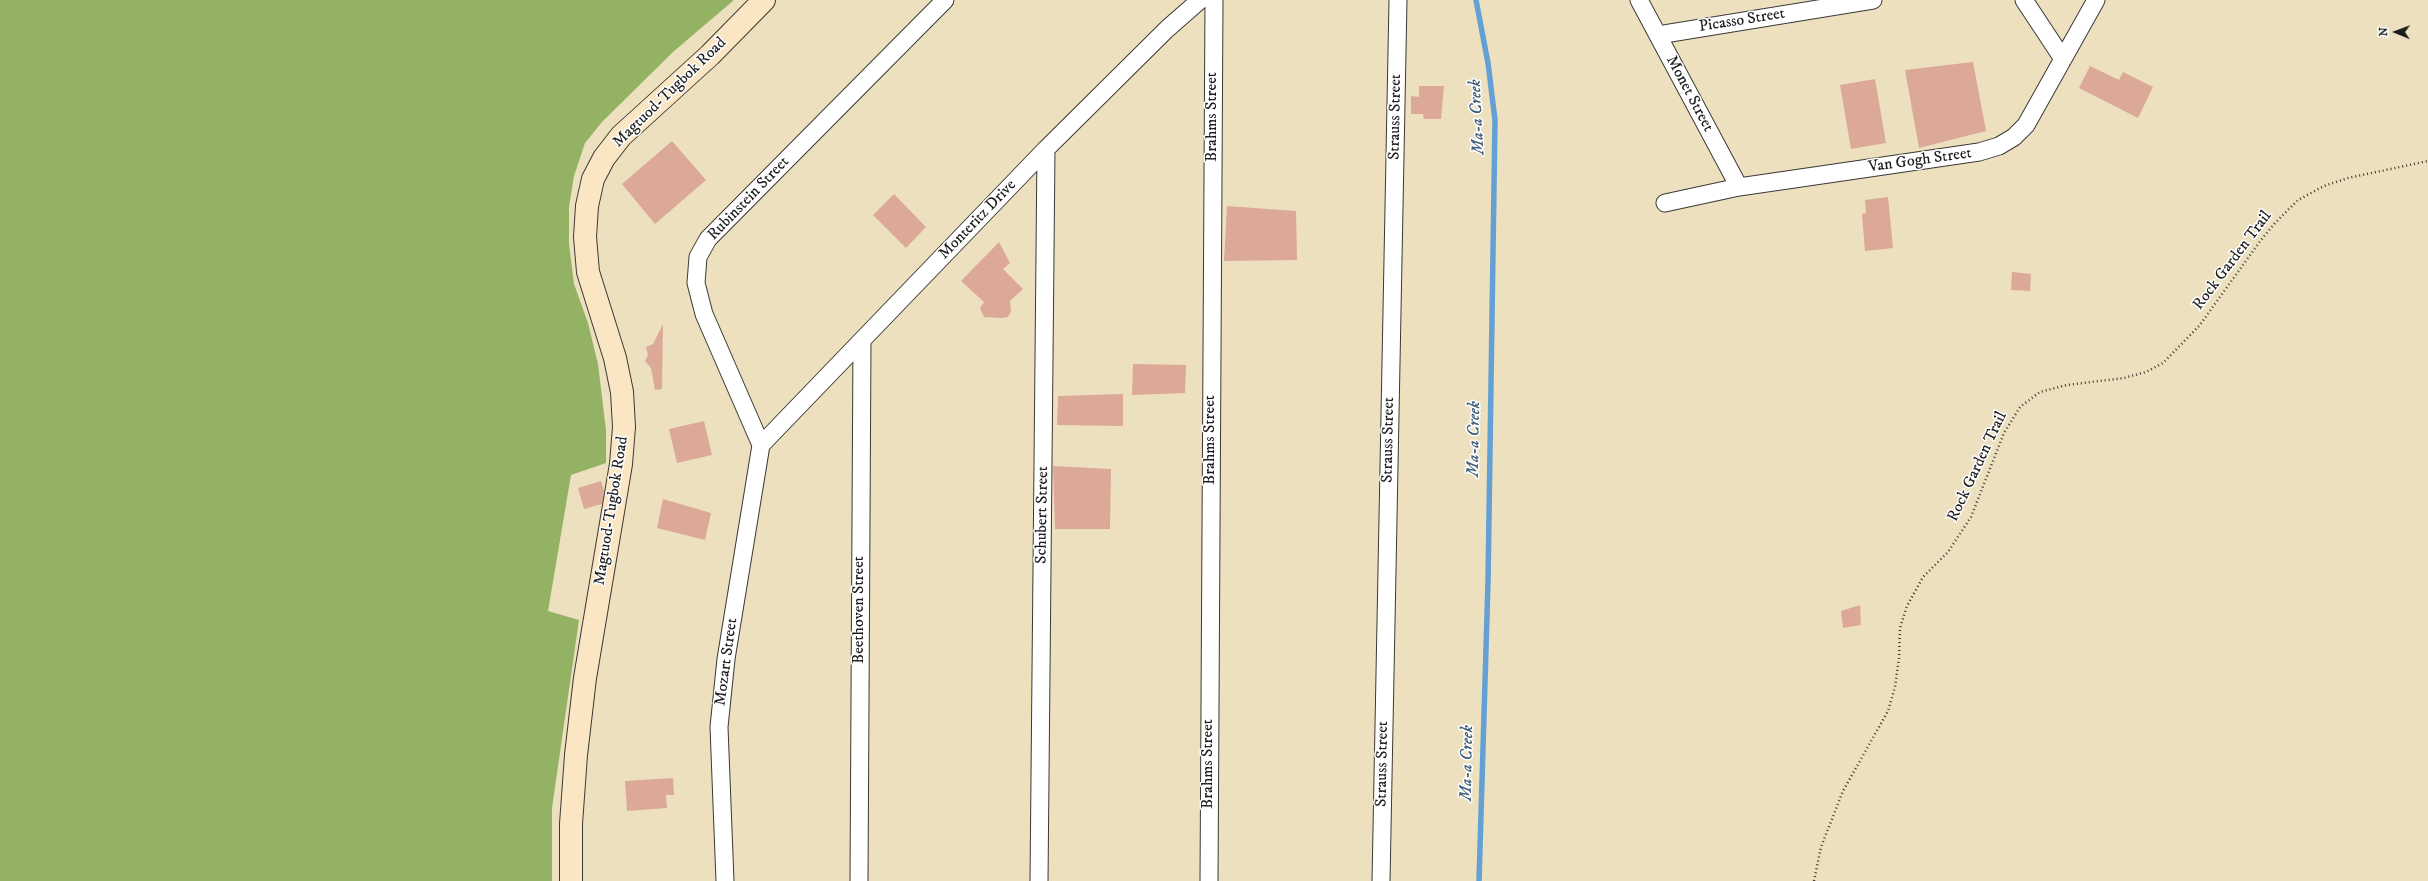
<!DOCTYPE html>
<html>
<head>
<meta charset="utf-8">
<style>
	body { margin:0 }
	#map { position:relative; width:2428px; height:881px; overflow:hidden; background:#ede0bf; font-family:"IM FELL DW Pica",serif }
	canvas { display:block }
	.north { position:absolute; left:2376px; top:12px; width:40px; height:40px; -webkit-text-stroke:3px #fff; paint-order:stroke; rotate:271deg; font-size:11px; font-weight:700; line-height:16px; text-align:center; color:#1c1c1c }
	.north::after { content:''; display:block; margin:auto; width:14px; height:18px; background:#1c1c1c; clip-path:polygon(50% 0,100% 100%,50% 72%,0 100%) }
</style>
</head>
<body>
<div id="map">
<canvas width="2428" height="881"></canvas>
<div class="north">N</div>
</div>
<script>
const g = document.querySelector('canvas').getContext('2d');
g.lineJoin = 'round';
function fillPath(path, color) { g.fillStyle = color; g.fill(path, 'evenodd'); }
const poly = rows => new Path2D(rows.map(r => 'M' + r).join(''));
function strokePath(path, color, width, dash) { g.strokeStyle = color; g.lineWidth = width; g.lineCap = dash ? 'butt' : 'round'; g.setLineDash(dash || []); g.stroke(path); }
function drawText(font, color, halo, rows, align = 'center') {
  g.font = font + ' "IM FELL DW Pica",serif'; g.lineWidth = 3; g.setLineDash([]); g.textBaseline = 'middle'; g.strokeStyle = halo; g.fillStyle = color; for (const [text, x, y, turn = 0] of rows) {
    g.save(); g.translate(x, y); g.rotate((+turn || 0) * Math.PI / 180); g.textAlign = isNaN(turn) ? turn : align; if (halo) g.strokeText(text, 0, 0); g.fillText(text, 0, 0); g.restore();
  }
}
const forest = poly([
	[0,0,734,0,673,52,602,122,585,143,574,176,569,207,569,244,574,284,588,323,598,364,606,430,606,463,571,475,548,611,579,620,552,808,552,881,0,881]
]);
const stream = poly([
	[1476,0,1488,63,1495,120,1488,582,1479,881]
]);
const building = poly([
	[1973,62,1986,131,1919,148,1905,70],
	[2090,66,2119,80,2123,72,2153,87,2138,118,2079,88],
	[1875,79,1886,143,1851,149,1840,85],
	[1419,86,1444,86,1441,119,1424,119,1423,114,1411,114,1411,96,1419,97],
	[672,141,706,180,655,224,622,184],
	[894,194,926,227,906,248,873,215],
	[1888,197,1893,248,1865,251,1862,214,1866,213,1865,200],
	[1227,206,1296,211,1297,260,1224,261],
	[999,242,1010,263,1003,269,1023,289,1010,301,1011,311,1008,317,1001,318,984,317,980,308,984,302,961,281],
	[2012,272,2031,274,2030,291,2011,290],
	[663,324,662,389,655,390,651,368,645,361,648,355,646,347,653,344],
	[1133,364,1186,365,1185,393,1132,395],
	[1123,394,1123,426,1057,425,1058,396],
	[704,421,712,455,677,463,669,429],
	[1053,466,1111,469,1110,529,1055,529],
	[601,481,604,491,602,504,584,509,578,488],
	[663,499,711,513,705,540,657,528],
	[1860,605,1861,625,1843,628,1841,611],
	[673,778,674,795,666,795,667,808,627,811,625,781]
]);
const path = poly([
	[1814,881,1821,847,1843,791,1888,711,1895,687,1899,658,1900,628,1907,606,1923,577,1948,552,1971,517,2004,433,2020,407,2040,392,2067,385,2124,378,2146,372,2163,363,2199,326,2261,240,2275,223,2298,200,2324,186,2348,178,2428,161]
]);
const minor = poly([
	[1639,0,1739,187],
	[2024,0,2063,59],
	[1658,35,1873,0],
	[1665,203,1739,187,1979,152,1999,146,2014,137,2026,125,2096,0],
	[761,445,1046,149,1167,29,1200,0],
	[761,445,704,314,696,283,698,257,708,239,945,0],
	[725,881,719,727,726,659,761,445],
	[859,881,862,340],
	[1039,881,1046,149],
	[1209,881,1214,0],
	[1381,881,1398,0]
]);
const secondary = poly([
	[571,881,571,824,576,755,585,678,621,464,624,427,622,392,615,358,588,272,585,237,587,206,593,179,604,158,621,136,710,55,764,0]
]);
const streetNames = [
	["Picasso Street",1742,21,-9],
	["Magtuod-Tugbok Road",670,93,-44],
	["Monet Street",1689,94,62],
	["Brahms Street",1213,117,-90],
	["Strauss Street",1396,117,-89],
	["Van Gogh Street",1920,161,-8],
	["Rubinstein Street",749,199,-46],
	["Monteritz Drive",978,220,-46],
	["Rock Garden Trail",2233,261,-53],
	["Brahms Street",1211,440,-90],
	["Strauss Street",1389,440,-89],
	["Rock Garden Trail",1978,467,-65],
	["Magtuod-Tugbok Road",612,511,-81],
	["Schubert Street",1043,515,-89],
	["Beethoven Street",860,610,-90],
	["Mozart Street",727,662,-82],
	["Brahms Street",1209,764,-90],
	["Strauss Street",1383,764,-89]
];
const waterNames = [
	["Ma-a Creek",1478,117,-93],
	["Ma-a Creek",1475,439,-89],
	["Ma-a Creek",1468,763,-89]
];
fillPath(forest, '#94b264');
strokePath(stream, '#63a1d4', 5.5);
fillPath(building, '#dca898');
strokePath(minor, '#3b3934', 19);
strokePath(secondary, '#3b3934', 24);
strokePath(path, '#3b3934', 2.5, [1, 3]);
strokePath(minor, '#fff', 17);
strokePath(secondary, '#fbe6c4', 22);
drawText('16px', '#1c1c1c', '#fff', streetNames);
drawText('italic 17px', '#405e78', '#fff', waterNames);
</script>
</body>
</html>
